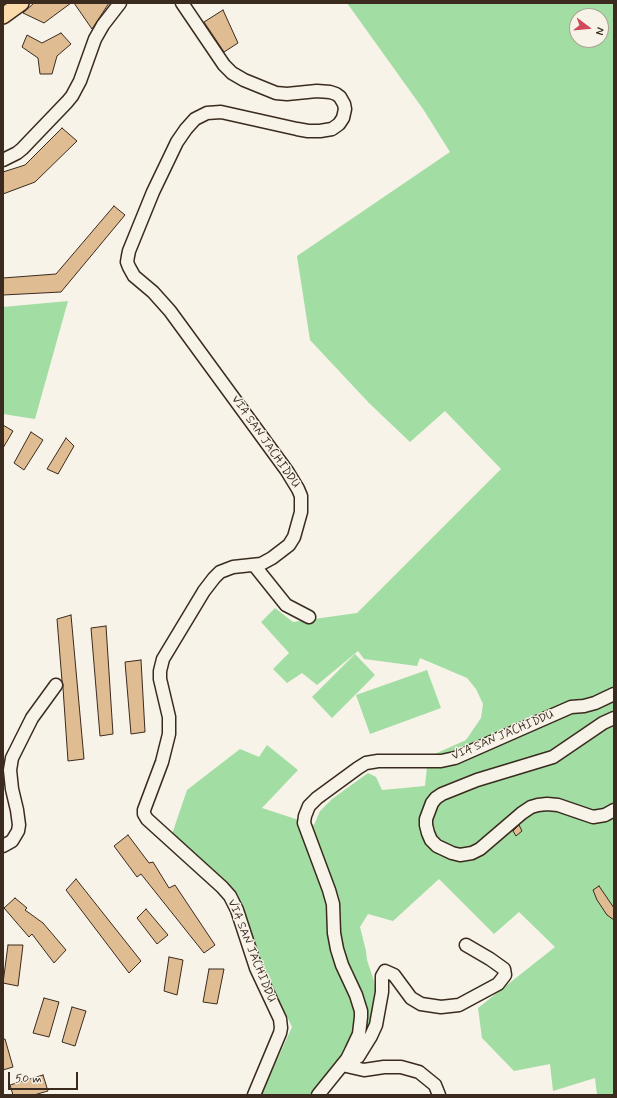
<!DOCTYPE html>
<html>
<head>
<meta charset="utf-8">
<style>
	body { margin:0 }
	#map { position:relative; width:617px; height:1098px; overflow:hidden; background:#f7f3e8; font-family:Mynerve,sans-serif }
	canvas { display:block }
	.frame { position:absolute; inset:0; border:4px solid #3b2a1e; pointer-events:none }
	.north { position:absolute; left:569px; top:8px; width:40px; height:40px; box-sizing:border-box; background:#f7f3e8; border:1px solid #aca397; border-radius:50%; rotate:106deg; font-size:11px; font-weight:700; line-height:16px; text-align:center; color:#3b2a1e }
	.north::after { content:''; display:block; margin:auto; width:14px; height:18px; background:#d1495b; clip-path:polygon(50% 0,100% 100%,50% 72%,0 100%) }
	.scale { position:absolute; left:8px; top:1072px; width:70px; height:18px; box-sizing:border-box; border:2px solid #3b2a1e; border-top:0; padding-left:5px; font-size:12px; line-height:14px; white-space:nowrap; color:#3b2a1e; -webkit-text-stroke:3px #f7f3e8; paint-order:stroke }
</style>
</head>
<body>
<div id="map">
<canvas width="617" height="1098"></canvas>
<div class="frame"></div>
<div class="north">N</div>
<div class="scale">50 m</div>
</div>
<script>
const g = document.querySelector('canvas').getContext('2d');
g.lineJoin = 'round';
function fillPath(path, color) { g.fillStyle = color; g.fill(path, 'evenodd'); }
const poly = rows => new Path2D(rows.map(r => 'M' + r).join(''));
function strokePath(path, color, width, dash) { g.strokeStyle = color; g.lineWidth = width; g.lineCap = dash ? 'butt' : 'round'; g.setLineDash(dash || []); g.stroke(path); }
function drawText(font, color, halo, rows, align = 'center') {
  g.font = font + ' Mynerve,sans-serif'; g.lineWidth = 3; g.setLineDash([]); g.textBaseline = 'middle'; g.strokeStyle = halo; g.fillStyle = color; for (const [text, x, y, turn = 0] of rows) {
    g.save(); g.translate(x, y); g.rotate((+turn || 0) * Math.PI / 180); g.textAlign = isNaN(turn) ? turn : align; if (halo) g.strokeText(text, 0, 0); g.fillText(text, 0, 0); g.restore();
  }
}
const green = poly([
	[347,3,614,3,614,1095,597,1095,595,1078,553,1091,550,1064,514,1071,482,1038,478,1008,555,947,519,912,494,934,439,879,393,921,368,914,360,927,366,951,367,960,374,981,377,998,370,1028,353,1057,318,1095,261,1095,292,1027,267,976,237,897,172,834,187,790,240,749,259,757,267,745,298,770,262,808,314,825,320,811,332,799,368,773,376,777,382,790,425,786,428,757,466,740,481,718,483,704,476,689,467,678,420,658,417,666,364,659,358,651,317,685,302,673,287,683,273,669,289,653,261,622,275,608,293,622,357,613,501,469,445,411,410,442,369,403,310,340,297,256,450,152,423,109],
	[577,16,601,16,601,40,577,40],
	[68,301,35,419,3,414,3,307],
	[355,654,375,675,332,718,312,697],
	[427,670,441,708,370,734,356,695]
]);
const building = poly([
	[34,3,71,3,44,23,23,13,34,3],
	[74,3,109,3,92,29,74,3],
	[223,10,238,43,224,52,204,22,223,10],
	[61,33,71,44,57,56,52,74,40,74,38,58,22,47,27,35,42,43,61,33],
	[62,128,77,141,35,182,3,194,3,172,25,165,62,128],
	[114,206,125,215,61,292,3,295,3,278,56,274,114,206],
	[3,425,13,431,3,448,3,425],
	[31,432,43,440,24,470,14,463,31,432],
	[66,438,74,446,58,474,47,469,66,438],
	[71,615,84,759,68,761,63,688,63,685,62,681,57,619,71,615],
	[106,626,113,734,100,736,91,628,106,626],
	[141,660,145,732,131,734,125,662,141,660],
	[519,825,522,831,516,836,513,831,519,825],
	[128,835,149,863,153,862,169,888,175,885,215,945,204,953,141,874,137,877,114,846,128,835],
	[76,879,141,961,129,973,66,890,76,879],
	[599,886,614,908,614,920,607,915,597,900,593,890,599,886],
	[15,898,27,908,25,910,43,923,66,950,54,963,32,934,29,937,4,908,15,898],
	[146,909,168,935,157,944,137,918,146,909],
	[8,945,23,945,18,986,3,983,8,945],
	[169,957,183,960,177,995,164,991,169,957],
	[209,969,224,969,217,1004,203,1002,209,969],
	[44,998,59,1002,49,1037,33,1033,44,998],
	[72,1007,86,1011,75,1046,62,1042,72,1007],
	[3,1039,5,1039,13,1067,3,1070,3,1039],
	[43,1075,48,1091,34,1095,13,1095,10,1085,43,1075]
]);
const minor = poly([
	[182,3,224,65,232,73,244,80,276,93,287,94,317,91,330,92,336,94,340,97,344,104,345,109,343,118,339,124,332,129,320,131,308,131,297,129,221,112,207,113,195,119,186,129,177,142,153,192,129,251,128,256,127,262,129,267,134,276,153,292,170,311,287,471,298,489,301,496,301,512,294,537,289,545,272,558,261,564,233,567,220,572,214,578,204,591,163,659,160,671,160,679,169,717,169,734,162,762,144,810,144,814,147,819,222,887,230,896,237,910,256,968,280,1019,281,1028,280,1033,254,1095],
	[3,160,17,153,22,149,67,102,72,96,80,81,95,39,103,25,120,3],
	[254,565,286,605,309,617],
	[614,718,603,723,553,757,477,780,442,794,436,798,432,803,426,819,426,825,428,833,431,840,437,846,452,853,460,855,472,853,480,849,522,813,531,807,538,805,547,804,558,805,593,817,605,815,614,810],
	[3,846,12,841,18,831,19,825,17,810,12,789,10,770,12,758,32,718,56,685],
	[342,1065,364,1070,384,1067,401,1067,419,1072,435,1085,439,1095],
	[345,1065,358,1057,371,1036,376,1025,382,992,382,976,385,971,394,975,411,998,421,1004,441,1007,459,1005,498,984,505,975,504,969,490,959,466,945],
	[318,1095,347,1059,351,1051,359,1034,361,1017,361,1011,356,995,342,965,337,949,334,933,333,904,329,890,304,823,305,816,309,806,317,798,358,768,366,763,378,761,441,761,455,758,571,707,584,706,595,703,614,694]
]);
const major = poly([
	[3,16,21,3]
]);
const streetNames = [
	["VIA SAN JACHIDDU",265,442,55],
	["VIA SAN JACHIDDU",503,736,-23],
	["VIA SAN JACHIDDU",251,951,68]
];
fillPath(green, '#a2dda3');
fillPath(building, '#dfbc91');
strokePath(building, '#3b2a1e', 1);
strokePath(minor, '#3b2a1e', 15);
strokePath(major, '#3b2a1e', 18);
strokePath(minor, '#f7f3e8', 12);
strokePath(major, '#fddcac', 15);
drawText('12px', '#3b2a1e', '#f7f3e8', streetNames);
</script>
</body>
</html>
